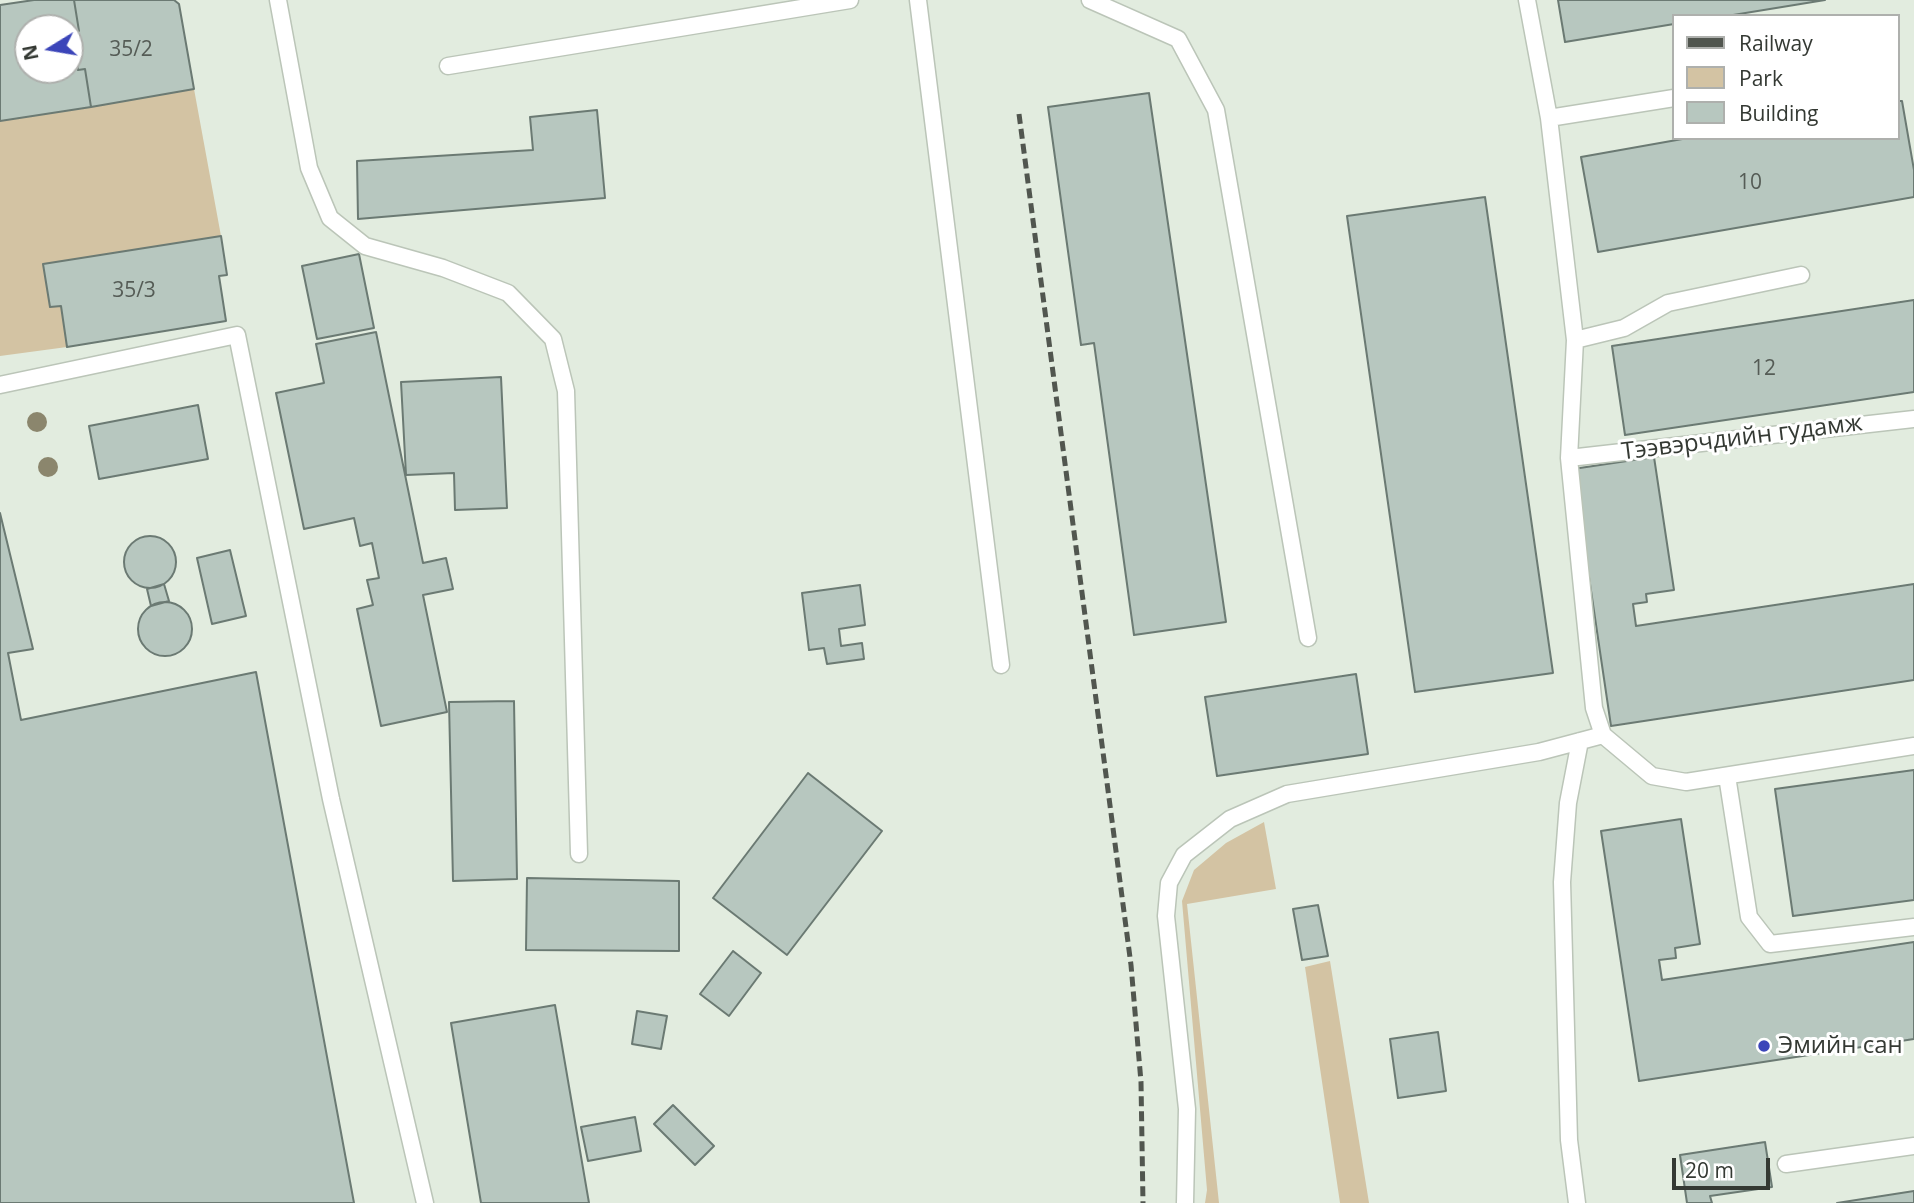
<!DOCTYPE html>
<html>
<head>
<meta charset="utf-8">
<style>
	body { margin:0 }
	#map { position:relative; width:1914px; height:1203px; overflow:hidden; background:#e2ecdf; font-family:"Open Sans",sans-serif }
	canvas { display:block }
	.legend { position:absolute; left:1672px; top:14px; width:228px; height:126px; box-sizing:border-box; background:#fff; border:2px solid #aeb0ad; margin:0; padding:9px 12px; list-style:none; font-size:21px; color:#343933 }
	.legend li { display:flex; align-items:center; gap:14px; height:35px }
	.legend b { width:35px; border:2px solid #aeb0ad }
	.north { position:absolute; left:14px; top:14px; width:70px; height:70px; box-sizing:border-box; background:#fff; border:2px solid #aeb0ad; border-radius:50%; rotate:259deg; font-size:19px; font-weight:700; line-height:28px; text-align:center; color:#343933 }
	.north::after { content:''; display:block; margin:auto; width:24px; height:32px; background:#3b45b9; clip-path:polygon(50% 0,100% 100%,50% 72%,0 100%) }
	.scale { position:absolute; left:1672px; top:1158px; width:98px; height:32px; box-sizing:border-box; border:4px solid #343933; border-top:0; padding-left:9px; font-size:21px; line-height:24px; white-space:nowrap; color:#343933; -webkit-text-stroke:5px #fff; paint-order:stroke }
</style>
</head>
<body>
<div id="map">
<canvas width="1914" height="1203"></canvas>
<ul class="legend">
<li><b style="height:9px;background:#51564f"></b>Railway</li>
<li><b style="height:19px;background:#d3c3a3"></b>Park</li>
<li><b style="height:19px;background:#b7c7bf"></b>Building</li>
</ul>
<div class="north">N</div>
<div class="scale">20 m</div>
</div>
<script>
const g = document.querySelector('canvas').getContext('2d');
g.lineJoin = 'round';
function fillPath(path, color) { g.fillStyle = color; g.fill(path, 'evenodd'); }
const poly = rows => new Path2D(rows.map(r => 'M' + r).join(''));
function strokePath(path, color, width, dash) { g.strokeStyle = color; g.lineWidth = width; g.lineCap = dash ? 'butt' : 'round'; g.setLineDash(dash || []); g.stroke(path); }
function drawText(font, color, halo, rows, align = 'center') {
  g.font = font + ' "Open Sans",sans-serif'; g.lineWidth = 6; g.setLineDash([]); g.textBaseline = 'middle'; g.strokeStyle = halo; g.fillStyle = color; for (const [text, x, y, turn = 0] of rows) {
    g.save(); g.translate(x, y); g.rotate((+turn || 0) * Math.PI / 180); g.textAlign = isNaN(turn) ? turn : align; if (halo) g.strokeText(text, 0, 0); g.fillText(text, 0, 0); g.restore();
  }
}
const green = poly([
	[194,89,221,236,43,264,50,307,61,306,67,347,0,356,0,121],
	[1264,822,1276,889,1187,904,1219,1203,1205,1203,1207,1190,1182,901,1194,870,1226,843],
	[1330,961,1369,1203,1340,1203,1305,967]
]);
const building = poly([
	[34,0,74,0,79,31,72,32,78,70,85,69,91,107,0,121,0,5,34,0],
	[28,28,70,28,70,70,28,70,28,28],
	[74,0,174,0,179,4,194,89,91,107,85,69,78,70,72,32,79,31,74,0],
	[1558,0,1825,0,1727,16,1674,16,1674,24,1565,42,1558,0],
	[1149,93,1226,622,1134,635,1094,343,1081,345,1048,107,1149,93],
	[1898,101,1902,101,1914,170,1914,197,1598,252,1581,157,1688,138,1898,138,1898,101],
	[597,110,605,198,358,219,357,161,533,150,530,117,597,110],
	[1485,197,1553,673,1415,692,1347,216,1485,197],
	[221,236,227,275,219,276,226,321,67,347,61,306,50,307,43,264,221,236],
	[359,254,374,328,317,339,302,266,359,254],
	[1914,300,1914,392,1625,435,1612,346,1914,300],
	[376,332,423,563,446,558,453,589,423,595,447,712,381,726,357,609,373,605,367,580,379,578,372,543,360,546,354,518,304,529,276,393,324,383,316,344,376,332],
	[501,377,507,508,455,510,454,473,406,475,401,382,501,377],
	[198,405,208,459,99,479,89,426,198,405],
	[1654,457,1674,590,1646,594,1647,602,1633,604,1636,626,1914,584,1914,680,1611,726,1573,469,1654,457],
	[0,513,33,649,8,653,21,720,256,672,354,1203,0,1203,0,513],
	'124 562a26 26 0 1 1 52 0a26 26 0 1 1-52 0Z',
	[230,550,246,616,212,624,197,558,230,550],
	[164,584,169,601,151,606,147,589,164,584],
	[860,585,865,625,839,629,841,646,862,643,864,659,827,664,824,648,809,650,802,593,860,585],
	'138 629a27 27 0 1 1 54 0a27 27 0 1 1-54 0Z',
	[1356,674,1368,754,1217,776,1205,697,1356,674],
	[514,701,517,879,453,881,449,702,514,701],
	[1914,770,1914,900,1793,916,1775,789,1914,770],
	[808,773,882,831,787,955,713,898,808,773],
	[1681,819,1700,944,1675,948,1676,958,1659,960,1662,980,1914,942,1914,1039,1639,1081,1601,831,1681,819],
	[527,878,679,881,679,951,526,950,527,878],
	[1318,905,1328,956,1302,960,1293,909,1318,905],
	[733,951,761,973,729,1016,700,994,733,951],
	[555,1005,589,1203,481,1203,451,1023,555,1005],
	[637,1011,667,1016,661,1049,632,1044,637,1011],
	[1438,1032,1446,1091,1398,1098,1390,1039,1438,1032],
	[673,1105,714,1146,695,1165,654,1124,673,1105],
	[635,1117,641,1151,588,1161,581,1127,635,1117],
	[1765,1142,1772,1187,1710,1196,1712,1203,1687,1203,1680,1155,1765,1142],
	[1914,1191,1914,1203,1837,1203,1914,1191]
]);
const lane = poly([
	[278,0,309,168,330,218,365,246,443,268,508,293,553,339,566,391,579,854],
	[918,0,1001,665],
	[1090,0,1178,39,1216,110,1308,638],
	[1527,0,1549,118,1575,340,1569,458,1594,708,1603,735,1652,776,1686,782,1914,746],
	[448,66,850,0],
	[1549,118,1674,98],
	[1575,340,1624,328,1668,303,1801,275],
	[0,385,237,335,331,799,425,1203],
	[1569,458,1914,419],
	[1727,776,1749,917,1770,944,1914,927],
	[1786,1164,1914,1146],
	[1185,1203,1187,1109,1166,916,1169,883,1184,855,1230,819,1287,794,1539,752,1603,735],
	[1577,1203,1569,1140,1562,882,1568,803,1580,741]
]);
const rail = poly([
	[1019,114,1131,965,1141,1082,1143,1203]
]);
const trees = [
	[37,422],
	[48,467]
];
const markers = [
	[1764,1046,7,"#3b45b9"]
];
const numberNames = [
	["35/2",131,50],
	["10",1750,183],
	["35/3",134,291],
	["12",1764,369]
];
const streetNames = [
	["Тээвэрчдийн гудамж",1742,438,-7]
];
const poiNames = [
	["Эмийн сан",1778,1046]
];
fillPath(green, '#d3c3a3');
fillPath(building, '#b7c7bf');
strokePath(building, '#6b7a73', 2);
strokePath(lane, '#bbc5b8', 19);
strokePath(lane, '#fff', 16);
strokePath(rail, '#51564f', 5, [10, 5]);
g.fillStyle = '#8b866d';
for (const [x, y] of trees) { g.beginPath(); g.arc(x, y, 10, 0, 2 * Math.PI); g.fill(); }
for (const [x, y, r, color] of markers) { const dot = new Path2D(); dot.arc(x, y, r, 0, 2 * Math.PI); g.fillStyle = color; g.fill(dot); strokePath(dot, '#fff', 2.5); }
drawText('21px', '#555c56', null, numberNames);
drawText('24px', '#343933', '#fff', streetNames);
drawText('24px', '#343933', '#fff', poiNames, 'left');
</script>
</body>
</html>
